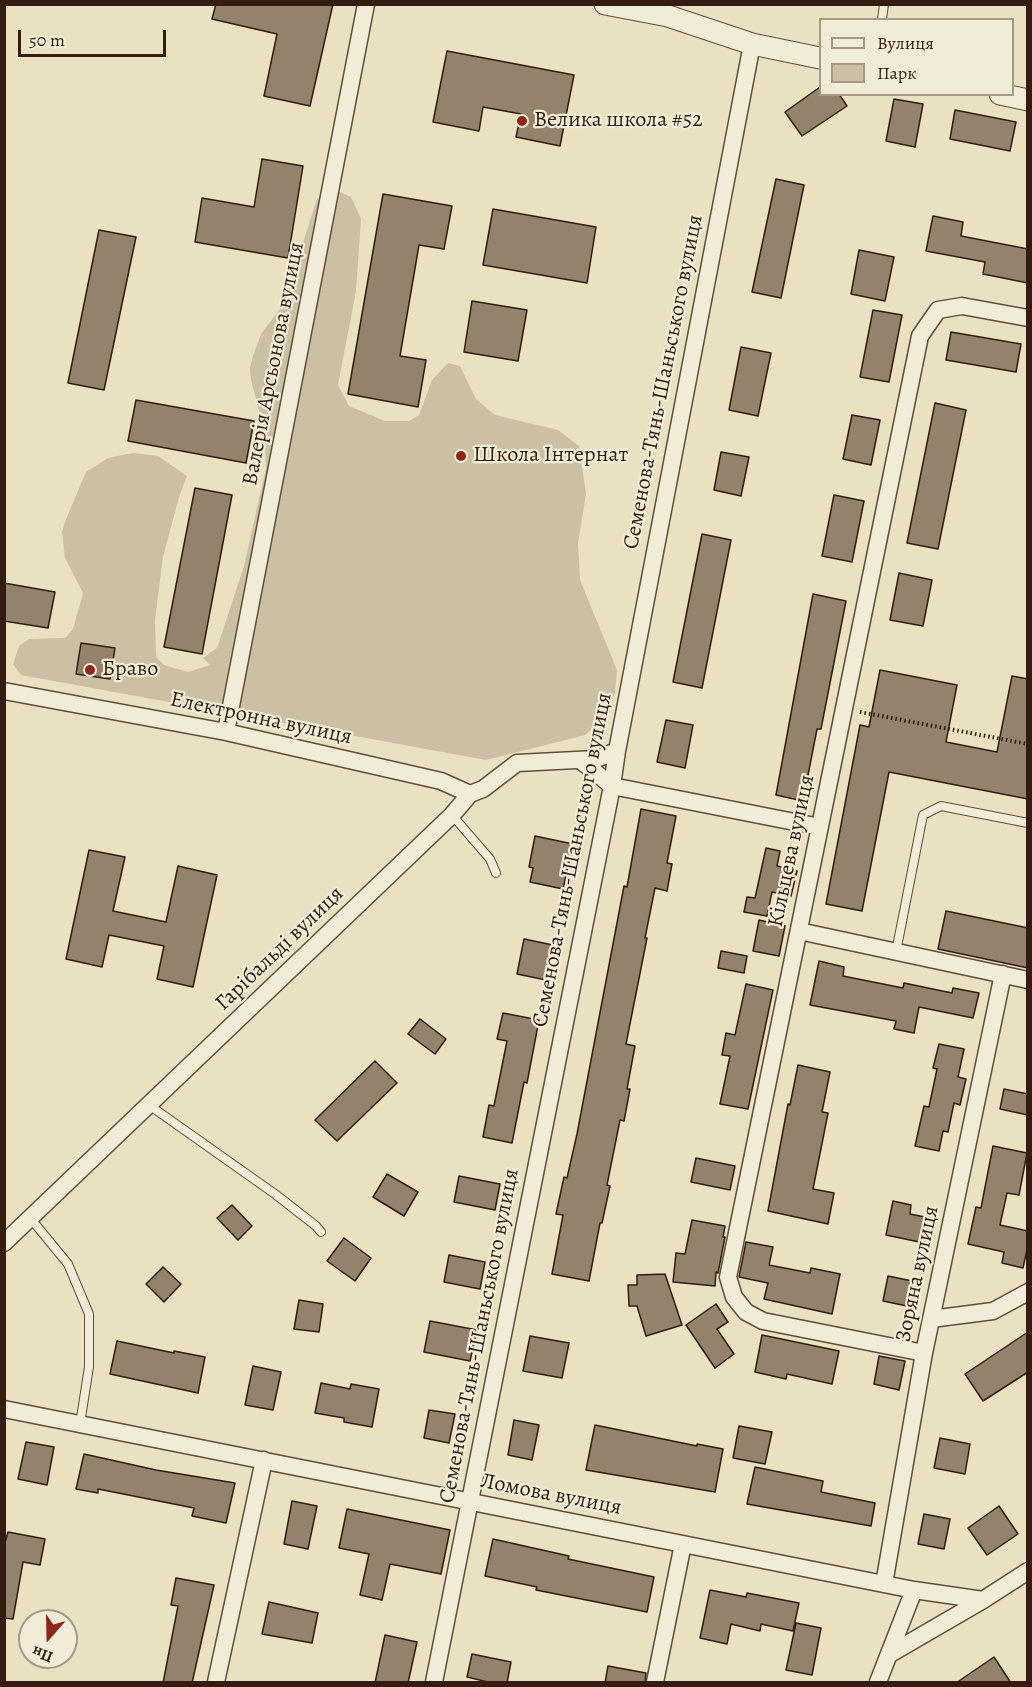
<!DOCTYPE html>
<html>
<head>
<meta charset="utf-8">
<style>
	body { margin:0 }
	#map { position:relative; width:1032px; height:1687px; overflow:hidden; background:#eae1c1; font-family:Alegreya,serif }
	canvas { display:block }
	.frame { position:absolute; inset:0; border:6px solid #341c10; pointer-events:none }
	.legend { position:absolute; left:819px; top:18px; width:195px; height:78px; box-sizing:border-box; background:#f1ecd7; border:2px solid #a59987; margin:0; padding:8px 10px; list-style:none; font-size:18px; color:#341c10 }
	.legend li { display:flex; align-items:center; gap:12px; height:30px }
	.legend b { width:30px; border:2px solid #a59987 }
	.north { position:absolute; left:18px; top:1609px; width:60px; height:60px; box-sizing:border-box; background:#f1ecd7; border:2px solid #a59987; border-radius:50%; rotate:200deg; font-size:16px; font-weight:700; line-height:24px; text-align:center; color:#341c10 }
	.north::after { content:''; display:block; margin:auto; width:21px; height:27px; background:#8f2418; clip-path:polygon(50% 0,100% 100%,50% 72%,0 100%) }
	.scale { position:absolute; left:18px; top:30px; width:148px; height:27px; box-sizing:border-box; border:3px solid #341c10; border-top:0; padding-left:8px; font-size:18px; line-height:21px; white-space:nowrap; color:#341c10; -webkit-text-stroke:4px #f1ecd7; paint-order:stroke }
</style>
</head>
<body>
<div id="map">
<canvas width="1032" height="1687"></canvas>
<div class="frame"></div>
<ul class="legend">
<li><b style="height:8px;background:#f1ecd7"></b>Вулиця</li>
<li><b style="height:16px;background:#cbc0a3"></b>Парк</li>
</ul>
<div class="north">Пн</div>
<div class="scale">50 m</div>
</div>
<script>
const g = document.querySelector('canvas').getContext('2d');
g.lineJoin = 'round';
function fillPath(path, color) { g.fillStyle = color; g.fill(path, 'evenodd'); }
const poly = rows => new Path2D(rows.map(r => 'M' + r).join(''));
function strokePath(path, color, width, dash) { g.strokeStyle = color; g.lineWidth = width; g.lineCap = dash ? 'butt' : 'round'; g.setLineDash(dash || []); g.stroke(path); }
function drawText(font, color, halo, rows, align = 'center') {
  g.font = font + ' Alegreya,serif'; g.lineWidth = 4.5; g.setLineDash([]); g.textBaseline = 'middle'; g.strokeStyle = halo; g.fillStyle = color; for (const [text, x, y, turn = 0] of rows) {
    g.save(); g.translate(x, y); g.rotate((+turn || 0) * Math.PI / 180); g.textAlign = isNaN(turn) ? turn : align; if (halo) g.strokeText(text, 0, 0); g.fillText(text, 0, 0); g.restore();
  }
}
const green = poly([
	[327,191,340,192,351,197,361,219,356,291,338,385,349,406,385,421,409,421,419,415,432,380,448,363,460,366,476,399,495,415,558,430,579,446,586,494,578,543,580,580,617,670,615,693,604,718,585,735,486,760,21,675,13,664,19,646,29,639,65,638,73,629,83,593,65,558,62,532,66,519,86,472,108,458,133,453,158,456,187,476,179,497,163,557,155,620,156,657,164,665,188,672,210,665,203,658,217,648,244,566,266,468,264,429,251,380,250,368,253,356,261,334,283,305,317,199]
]);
const building = poly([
	[216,4,333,4,310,106,264,96,277,34,212,19,216,4],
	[447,51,574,75,560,146,516,137,521,114,483,107,479,131,433,122,447,51],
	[820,87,820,94,839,94,847,106,802,136,785,112,820,87],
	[894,99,923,104,915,147,886,141,894,99],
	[955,110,1016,122,1010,151,950,139,955,110],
	[262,159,303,166,288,258,195,242,202,198,254,207,262,159],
	[776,179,804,185,781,298,752,292,776,179],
	[383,194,452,206,444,249,419,245,400,356,426,360,418,407,348,394,383,194],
	[493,209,596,227,587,283,483,265,493,209],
	[933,216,963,222,961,236,1028,249,1028,283,983,274,985,262,926,251,933,216],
	[99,230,136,237,104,390,68,383,99,230],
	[859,250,894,257,885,301,851,294,859,250],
	[472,301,527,310,518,361,464,352,472,301],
	[873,310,902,315,889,382,860,377,873,310],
	[951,332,1021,344,1016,372,946,360,951,332],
	[741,347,771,353,758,416,729,410,741,347],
	[136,400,254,421,246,463,128,441,136,400],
	[935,403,966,410,938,549,907,543,935,403],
	[852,415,880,420,871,465,843,459,852,415],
	[721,452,749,457,741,496,714,490,721,452],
	[195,488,232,495,202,654,164,647,195,488],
	[834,495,864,501,852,562,822,556,834,495],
	[702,534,731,540,702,688,673,682,702,534],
	[899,573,932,580,923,626,890,620,899,573],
	[4,583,55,592,48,628,4,621,4,583],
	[813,594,846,601,821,729,817,729,803,801,776,795,813,594],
	[81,643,115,648,110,679,76,674,81,643],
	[880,670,957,685,946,742,997,752,1012,676,1028,679,1028,799,889,772,862,911,826,904,860,725,869,727,880,670],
	[666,720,693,725,685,768,657,762,666,720],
	[641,809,676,816,667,863,672,864,667,891,655,888,645,938,647,938,626,1044,635,1046,627,1089,630,1089,624,1121,620,1120,607,1185,610,1186,602,1223,600,1223,589,1281,552,1274,563,1215,556,1214,564,1177,567,1178,577,1134,624,886,627,887,641,809],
	[535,836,573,844,563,889,530,882,533,868,529,867,535,836],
	[766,848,780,851,777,866,797,871,791,896,772,892,767,916,744,912,747,897,755,898,766,848],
	[89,850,125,857,113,911,166,922,178,866,217,875,193,987,157,979,164,946,109,935,102,967,66,959,89,850],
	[946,911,1028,928,1028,968,938,949,946,911],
	[759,920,785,926,779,956,753,951,759,920],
	[524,939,553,945,546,980,517,974,524,939],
	[721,951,747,956,744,973,718,968,721,951],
	[819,961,844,967,843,976,903,988,904,983,952,993,953,988,979,993,973,1018,919,1007,914,1033,894,1029,896,1021,810,1005,819,961],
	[746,984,773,990,748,1109,720,1104,730,1056,722,1055,726,1033,735,1035,746,984],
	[503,1013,539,1020,527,1083,524,1082,512,1143,483,1137,489,1105,494,1106,507,1041,497,1039,503,1013],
	[420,1019,446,1039,435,1054,408,1034,420,1019],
	[939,1044,964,1049,958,1077,966,1079,960,1105,954,1103,948,1132,943,1131,939,1151,915,1146,924,1106,929,1107,937,1069,933,1068,939,1044],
	[375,1061,397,1083,337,1141,315,1120,375,1061],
	[798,1065,830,1072,822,1112,828,1113,813,1189,834,1193,828,1224,768,1211,788,1104,790,1105,798,1065],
	[1004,1089,1028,1094,1028,1115,1000,1109,1004,1089],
	[993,1146,1027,1153,1019,1195,1007,1193,1000,1225,1028,1231,1028,1245,1023,1268,1002,1263,1004,1252,968,1244,976,1207,981,1208,993,1146],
	[696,1158,735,1166,730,1190,691,1182,696,1158],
	[387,1174,418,1192,404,1216,373,1197,387,1174],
	[459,1176,500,1184,495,1210,454,1202,459,1176],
	[893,1201,911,1205,910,1214,930,1218,924,1243,886,1235,893,1201],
	[232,1205,252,1226,238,1240,217,1218,232,1205],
	[692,1220,725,1226,723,1237,725,1237,718,1273,716,1272,715,1286,673,1282,676,1253,685,1254,692,1220],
	[344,1238,371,1258,355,1281,327,1261,344,1238],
	[746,1242,773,1247,769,1265,810,1273,811,1268,840,1274,832,1314,764,1299,768,1283,739,1277,746,1242],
	[449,1255,485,1262,480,1289,444,1282,449,1255],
	[163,1267,181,1284,164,1302,146,1284,163,1267],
	[665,1274,682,1325,646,1336,637,1306,629,1306,628,1285,637,1285,637,1275,665,1274],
	[888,1276,917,1282,912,1307,883,1301,888,1276],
	[299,1300,323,1304,319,1332,294,1329,299,1300],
	[716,1304,728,1322,717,1329,734,1354,715,1368,686,1325,716,1304],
	[430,1321,477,1330,470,1361,424,1352,430,1321],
	[1028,1332,1028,1372,983,1401,965,1374,1028,1332],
	[762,1335,839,1351,832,1384,787,1374,786,1379,755,1372,762,1335],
	[530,1336,569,1343,562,1378,523,1371,530,1336],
	[117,1341,174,1353,174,1351,205,1357,198,1393,110,1374,117,1341],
	[879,1356,905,1361,899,1390,874,1384,879,1356],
	[253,1366,281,1372,273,1410,245,1405,253,1366],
	[321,1383,350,1389,351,1384,379,1389,372,1427,344,1422,344,1418,315,1413,321,1383],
	[429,1410,455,1414,449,1443,424,1438,429,1410],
	[514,1420,539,1425,532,1460,508,1455,514,1420],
	[595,1425,697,1446,697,1444,723,1449,715,1492,586,1470,595,1425],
	[739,1426,772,1432,765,1464,733,1458,739,1426],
	[940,1438,970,1444,965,1474,934,1468,940,1438],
	[26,1442,54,1447,47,1485,18,1479,26,1442],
	[84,1454,156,1470,235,1483,226,1523,192,1516,194,1508,98,1489,98,1493,76,1489,84,1454],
	[755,1467,823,1481,821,1492,875,1503,871,1526,747,1504,755,1467],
	[292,1501,317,1506,308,1549,284,1544,292,1501],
	[999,1506,1018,1534,987,1555,968,1528,999,1506],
	[347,1509,450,1530,441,1574,390,1564,382,1600,360,1595,369,1554,339,1548,347,1509],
	[924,1514,950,1519,944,1549,918,1544,924,1514],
	[8,1532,45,1539,40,1565,23,1562,13,1619,4,1618,4,1546,8,1532],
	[493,1539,569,1556,568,1559,654,1577,647,1612,536,1590,537,1587,485,1576,493,1539],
	[176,1578,214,1585,192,1683,163,1683,178,1606,171,1605,176,1578],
	[710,1590,746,1597,747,1593,799,1603,793,1631,761,1624,760,1631,731,1624,727,1644,700,1638,710,1590],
	[269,1602,318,1613,312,1643,262,1634,269,1602],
	[796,1623,821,1628,812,1675,786,1670,796,1623],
	[385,1635,417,1642,408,1683,375,1683,385,1635],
	[472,1654,511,1662,507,1683,492,1683,467,1677,472,1654],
	[994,1657,1011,1683,956,1683,994,1657],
	[608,1666,646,1673,645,1683,605,1683,608,1666]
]);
const path = poly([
	[860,712,1028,744]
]);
const service = poly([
	[882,20,884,4],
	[452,815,490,859,496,873],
	[896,952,923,815,941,806,1028,823],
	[149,1105,275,1194,316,1226,321,1232],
	[31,1219,68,1264,89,1314,89,1367,80,1424]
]);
const minor = poly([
	[4,691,226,732,441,781,470,794],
	[226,732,366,4],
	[580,760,612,786,820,827],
	[799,931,1028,980],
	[4,1243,452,815,470,794,483,789,517,763,596,759,617,751],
	[931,1319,993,1311,1028,1292],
	[924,1353,763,1321,746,1312,734,1297,728,1277,920,336,938,310,962,306,1028,318],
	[4,1409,914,1590,983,1600],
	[884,1584,924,1353,1003,974],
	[890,1654,983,1600,1028,1571],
	[216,1682,264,1460],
	[434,1682,612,786,617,751,752,44],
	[655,1682,683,1544],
	[878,1682,914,1590]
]);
const tertiary = poly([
	[605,4,668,16,752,44,820,58],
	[1000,94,1028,100]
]);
const markers = [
	[522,121,6,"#8f2418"],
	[461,456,6,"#8f2418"],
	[90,670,6,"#8f2418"]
];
const poiNames = [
	["Велика школа #52",534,121],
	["Школа Інтернат",473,456],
	["Браво",102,670]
];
const streetNames = [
	["Валерія Арсьонова вулиця",274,364,-79],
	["Семенова-Тянь-Шаньського вулиця",664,382,-79],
	["Електронна вулиця",261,719,12],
	["Кільцева вулиця",792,851,-78],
	["Семенова-Тянь-Шаньського вулиця",573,860,-79],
	["Гарібальді вулиця",280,949,-44],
	["Зоряна вулиця",918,1274,-78],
	["Семенова-Тянь-Шаньського вулиця",480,1336,-79],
	["Ломова вулиця",551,1495,11]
];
fillPath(green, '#cbc0a3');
fillPath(building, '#93826c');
strokePath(building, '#341c10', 1.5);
strokePath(service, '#624d3c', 10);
strokePath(minor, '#624d3c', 19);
strokePath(tertiary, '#624d3c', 23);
strokePath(path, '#341c10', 4, [1.5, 3]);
strokePath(service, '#f1ecd7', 8);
strokePath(minor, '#f1ecd7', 16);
strokePath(tertiary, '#f1ecd7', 21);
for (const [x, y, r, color] of markers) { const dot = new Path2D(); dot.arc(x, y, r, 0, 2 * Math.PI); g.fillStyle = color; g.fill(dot); strokePath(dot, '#f1ecd7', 2); }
drawText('22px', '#341c10', '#f1ecd7', poiNames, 'left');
drawText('22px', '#341c10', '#f1ecd7', streetNames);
</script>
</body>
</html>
